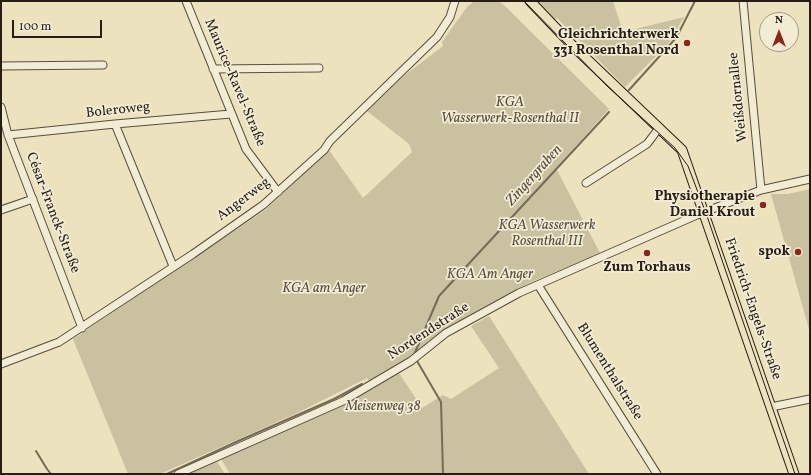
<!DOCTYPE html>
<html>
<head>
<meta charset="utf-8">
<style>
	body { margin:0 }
	#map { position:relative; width:811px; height:475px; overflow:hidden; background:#ece2bd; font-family:Vollkorn,serif }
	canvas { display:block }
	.frame { position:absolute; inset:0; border:2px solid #261d15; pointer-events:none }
	.north { position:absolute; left:759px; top:12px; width:40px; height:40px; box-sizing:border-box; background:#f3ecd4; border:1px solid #a19988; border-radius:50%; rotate:0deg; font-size:11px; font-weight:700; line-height:16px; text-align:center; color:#261d15 }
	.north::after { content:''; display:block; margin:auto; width:14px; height:18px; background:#8f2418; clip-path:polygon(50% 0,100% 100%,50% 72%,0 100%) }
	.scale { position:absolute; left:12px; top:20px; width:90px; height:18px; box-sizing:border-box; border:2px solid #261d15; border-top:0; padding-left:5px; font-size:12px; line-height:14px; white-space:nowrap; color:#261d15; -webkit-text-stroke:3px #f3ecd4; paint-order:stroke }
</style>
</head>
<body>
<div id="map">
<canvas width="811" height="475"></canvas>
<div class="frame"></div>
<div class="north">N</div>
<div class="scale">100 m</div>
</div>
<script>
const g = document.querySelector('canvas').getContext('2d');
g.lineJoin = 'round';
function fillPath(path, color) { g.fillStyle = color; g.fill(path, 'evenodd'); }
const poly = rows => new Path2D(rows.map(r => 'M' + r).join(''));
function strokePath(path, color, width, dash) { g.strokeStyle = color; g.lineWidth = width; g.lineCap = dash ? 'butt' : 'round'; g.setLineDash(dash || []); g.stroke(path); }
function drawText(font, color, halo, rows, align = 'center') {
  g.font = font + ' Vollkorn,serif'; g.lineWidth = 3.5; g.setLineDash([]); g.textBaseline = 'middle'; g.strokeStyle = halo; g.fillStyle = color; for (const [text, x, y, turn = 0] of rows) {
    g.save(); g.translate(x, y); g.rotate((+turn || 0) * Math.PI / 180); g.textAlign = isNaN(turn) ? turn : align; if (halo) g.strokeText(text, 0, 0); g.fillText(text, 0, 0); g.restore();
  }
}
const green = poly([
	[474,1,499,1,507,8,609,109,556,168,600,253,529,283,482,309,438,336,407,360,370,382,367,378,295,414,160,474,128,474,73,339,264,211,329,150,363,198,412,152,409,144,367,111,405,75,443,46,442,42,467,7],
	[532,1,613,1,623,32,684,17,669,43,625,87,557,18,554,21],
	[810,189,810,333,771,194,788,194],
	[489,316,589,474,230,474,221,459,341,406,399,373,422,408,443,395,451,399,499,368,471,326],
	[216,460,225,474,186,474]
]);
const stream = poly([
	[629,90,676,38,695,1],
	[414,355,439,296,609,112],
	[417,361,441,402,443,474],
	[36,451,47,469,51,474],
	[167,474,236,442,334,399,362,384]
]);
const minor = poly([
	[186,1,246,149,278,192],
	[743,1,761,190],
	[1,66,103,65],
	[213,69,319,68],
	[1,107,8,135,82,328],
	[115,124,173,266],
	[8,135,115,124,231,114],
	[586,183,647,144,659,128],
	[1,210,33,199],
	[538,285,657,474],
	[1,364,59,342,193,254,263,205,324,150,330,141,437,37,450,17,455,1],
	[771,407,810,399],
	[178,474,343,401,411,361,446,333,519,293,697,215,761,190,810,179]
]);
const major = poly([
	[530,1,573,46,682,150,794,474]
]);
const tram = poly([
	[524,1,606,85,675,148,688,166,707,216,795,474]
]);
const markers = [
	[687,43,4,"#8f2418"],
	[763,205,4,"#8f2418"],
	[798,252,4,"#8f2418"],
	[647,253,4,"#8f2418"]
];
const poiNames = [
	["Gleichrichterwerk",679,35],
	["331 Rosenthal Nord",679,51],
	["Physiotherapie",755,197],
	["Daniel Krout",755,213],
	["spok",790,252],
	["Zum Torhaus",647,268,"center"]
];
const streetNames = [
	["Maurice-Ravel-Straße",234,83,67],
	["Weißdornallee",739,97,-96],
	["Boleroweg",118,111,-6],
	["Angerweg",244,200,-37],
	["César-Franck-Straße",52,213,69],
	["Friedrich-Engels-Straße",752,309,71],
	["Nordendstraße",429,332,-33],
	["Blumenthalstraße",609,372,58]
];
const parkNames = [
	["KGA",510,103],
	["Wasserwerk-Rosenthal II",510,119],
	["KGA Wasserwerk",547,226],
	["Rosenthal III",547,242],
	["KGA Am Anger",490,275],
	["KGA am Anger",324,289],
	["Meisenweg 38",383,407]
];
const waterNames = [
	["Zingergraben",535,176,-48]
];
fillPath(green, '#cac1a0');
strokePath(stream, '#756b58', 2);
strokePath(minor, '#584e3f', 9);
strokePath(major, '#261d15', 11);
strokePath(minor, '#f3ecd4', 7);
strokePath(major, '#ece2bd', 9);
strokePath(tram, '#261d15', 1);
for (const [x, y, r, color] of markers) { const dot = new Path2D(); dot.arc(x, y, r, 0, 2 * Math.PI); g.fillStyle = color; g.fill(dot); strokePath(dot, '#f3ecd4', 1.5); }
drawText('bold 14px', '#261d15', '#f3ecd4', poiNames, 'right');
drawText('14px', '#261d15', '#f3ecd4', streetNames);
drawText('italic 14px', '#574e3f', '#f3ecd4', parkNames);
drawText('italic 15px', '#5a5141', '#f3ecd4', waterNames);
</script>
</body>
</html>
